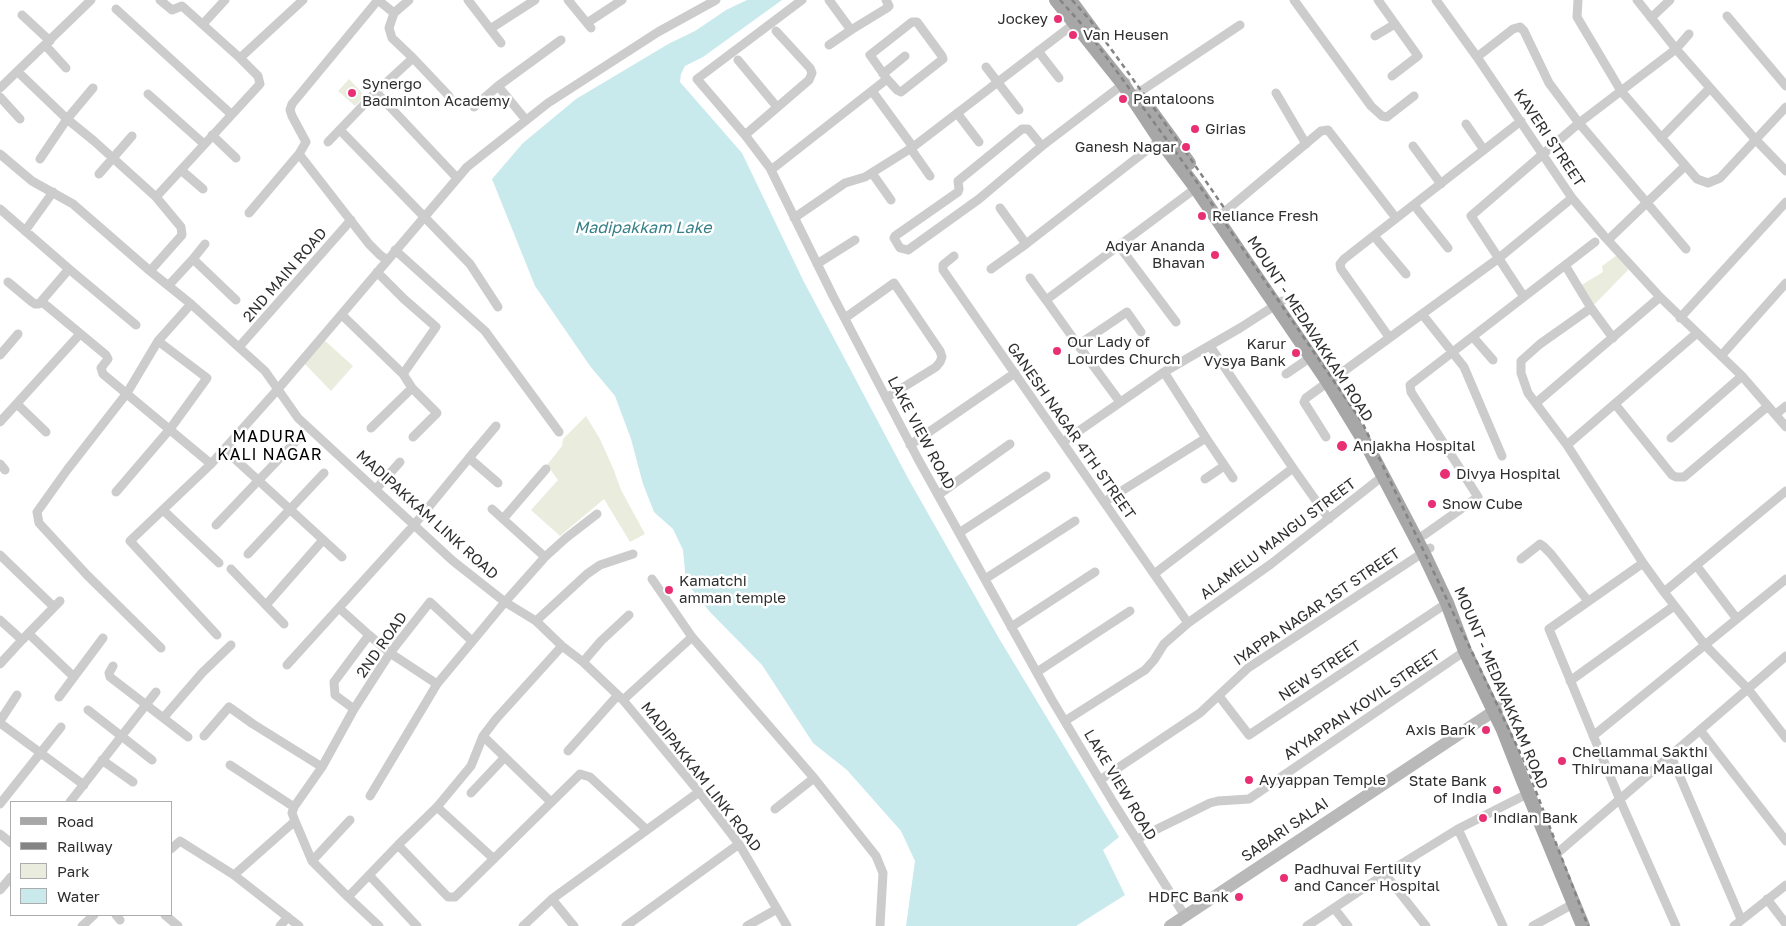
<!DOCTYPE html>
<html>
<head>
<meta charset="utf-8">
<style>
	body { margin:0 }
	#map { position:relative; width:1786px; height:926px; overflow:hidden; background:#fff; font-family:"Golos Text",sans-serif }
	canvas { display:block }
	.legend { position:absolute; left:10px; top:801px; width:162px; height:115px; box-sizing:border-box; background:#fff; border:1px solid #acacac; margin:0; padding:6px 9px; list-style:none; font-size:15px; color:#2f2f2f }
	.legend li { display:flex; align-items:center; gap:10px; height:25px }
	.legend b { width:25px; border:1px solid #acacac }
</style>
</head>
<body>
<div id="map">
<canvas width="1786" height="926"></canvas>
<ul class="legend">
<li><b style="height:6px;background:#a7a7a7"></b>Road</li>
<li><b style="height:6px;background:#848484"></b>Railway</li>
<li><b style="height:14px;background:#eaeddd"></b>Park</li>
<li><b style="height:14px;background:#c9eaed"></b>Water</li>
</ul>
</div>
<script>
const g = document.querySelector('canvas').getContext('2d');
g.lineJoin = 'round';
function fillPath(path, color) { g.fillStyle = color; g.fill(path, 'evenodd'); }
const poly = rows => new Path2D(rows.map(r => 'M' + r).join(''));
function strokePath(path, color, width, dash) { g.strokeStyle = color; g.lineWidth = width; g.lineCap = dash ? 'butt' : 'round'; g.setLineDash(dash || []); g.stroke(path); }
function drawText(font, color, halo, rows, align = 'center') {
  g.font = font + ' "Golos Text",sans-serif'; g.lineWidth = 5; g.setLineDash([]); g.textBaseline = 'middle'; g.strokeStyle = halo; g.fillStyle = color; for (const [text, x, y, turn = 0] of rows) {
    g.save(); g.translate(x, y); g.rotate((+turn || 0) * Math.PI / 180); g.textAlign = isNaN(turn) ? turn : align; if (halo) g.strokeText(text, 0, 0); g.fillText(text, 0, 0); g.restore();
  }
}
const green = poly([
	[349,79,365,96,355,106,338,91],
	[1617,255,1630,268,1591,308,1578,287,1603,272,1602,266],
	[323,339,353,366,331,391,303,362],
	[586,416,600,439,613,468,621,490,645,534,630,542,604,499,560,536,531,510,558,480,547,465,562,446,563,439]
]);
const water = poly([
	[747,0,782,0,703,57,685,66,681,74,680,82,742,153,803,280,909,480,1000,640,1119,837,1103,850,1125,895,1076,926,906,926,915,861,901,831,847,770,813,743,762,665,710,612,686,582,683,550,673,529,654,512,643,484,631,439,615,396,590,366,535,286,492,179,523,143,576,99,670,43,695,31,726,10]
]);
const minor = poly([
	[378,0,394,13,409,0],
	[468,0,501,43],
	[568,0,591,28],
	[802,0,697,79,745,135,770,168,833,296,918,459,1052,700,1113,802,1185,916],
	[829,0,851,30,829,45],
	[1294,0,1371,106,1382,116,1387,117,1414,96],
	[1378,0,1418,56,1392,76],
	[1436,0,1477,57],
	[1578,0,1577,17,1621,91,1697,179,1708,183,1720,178,1786,107],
	[1637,0,1676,49,1755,139,1786,171],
	[116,9,231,114],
	[22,15,50,41],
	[1727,16,1786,86],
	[1651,18,1670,0],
	[587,23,622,0],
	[203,24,225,0],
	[490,29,535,0],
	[851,30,887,8,889,6,886,0],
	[1375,36,1395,24],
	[45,45,66,68],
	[1038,51,1059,78],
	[240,58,303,0],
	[413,58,449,96],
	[738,60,777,107],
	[986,67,1019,110],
	[18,72,67,119,94,141,156,197],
	[883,74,905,56],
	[498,86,561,40],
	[0,88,91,0],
	[872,91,913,147],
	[376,92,457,178],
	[1138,93,1240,25],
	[1276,93,1306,144],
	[148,94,204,144],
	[0,97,20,119],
	[474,107,498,86,526,120],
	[957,113,979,142],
	[1466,124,1484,150],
	[340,130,470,264,498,307],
	[212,135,236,158],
	[745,135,809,80,812,73,810,68,776,31],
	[1661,138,1710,88],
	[328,142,376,92,413,58,392,38,389,28,394,13],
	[1042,146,979,199,908,250,900,248,894,238,895,236,958,192,959,189,958,181,1022,129,1028,129,1042,146,1126,82],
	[1413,146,1441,184],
	[911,149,930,176],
	[0,154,32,181,73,204,150,271,191,304,265,371,298,418,453,561,505,602,536,621,562,646,583,662,623,700,699,792,739,844,787,926],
	[299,154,369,244,380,255,387,260],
	[40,159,67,119,93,88],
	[181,170,203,189],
	[771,170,887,79,870,55,912,22,917,22,942,56,943,59,901,92,897,90,887,79],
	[872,173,891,200],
	[99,174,132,136],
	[1414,205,1448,248],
	[1000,208,1026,244],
	[0,209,69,269,39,304],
	[249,213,299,154,306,142,292,116,290,110,292,104,378,0],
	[1222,214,1321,131,1328,130,1396,218],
	[794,218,845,183,865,177,913,147,1075,23],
	[25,231,53,192],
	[1374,236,1406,274],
	[1608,240,1685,166],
	[1119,246,1176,322],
	[1686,249,1579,123,1549,83,1524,31,1520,27,1513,29,1477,57,1572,198,1604,236,1660,297,1742,376,1786,427],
	[395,250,485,331,559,432],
	[954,256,943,265,943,270,1188,623],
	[193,259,205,244],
	[817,264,855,240],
	[1565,265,1591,308,1613,338],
	[69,269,136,325],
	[991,269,1026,244,1160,140],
	[150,271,182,235,181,227,156,197,260,84,258,76,240,58,182,6,172,10,160,0],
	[377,272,404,299,436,327,403,374],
	[1030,278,1046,300],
	[8,282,32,302,35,304,43,303,47,306,106,355,108,359,101,368,103,374,211,464],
	[169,285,193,259,236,300],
	[1524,297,1471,216,1579,123,1676,49,1689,34],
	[1591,308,1540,344,1521,361,1521,373,1528,393,1567,445,1643,563,1664,592,1705,645,1748,689,1786,738],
	[1422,314,1464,367,1502,456],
	[342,315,403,374,412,388],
	[845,318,894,283,940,351,942,357,940,362,936,367,886,398],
	[1680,318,1786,202],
	[1389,337,1341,269,1340,264,1344,259,1521,121],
	[1473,337,1493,360],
	[1078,345,1046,300,1196,188],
	[1210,346,1293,468],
	[239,347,351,220],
	[0,355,18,334],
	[1721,356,1786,283],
	[1286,374,1311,357],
	[1333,379,1499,258,1572,198],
	[1120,402,1078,345,1127,312,1141,332],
	[1536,403,1660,297],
	[17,404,46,432],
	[1615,404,1672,475,1676,477,1684,477,1768,406],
	[1776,414,1786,406],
	[0,422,80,334],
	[496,426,469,458,498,483],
	[371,428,412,388,437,413,413,437],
	[1326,437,1304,402,1306,398,1328,382],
	[1206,438,1233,478],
	[1671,438,1742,376],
	[1063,442,1164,372,1240,328,1282,301],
	[910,445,1015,373],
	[1567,445,1697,333],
	[224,449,342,557],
	[0,464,5,470],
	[1205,479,1224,466],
	[376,489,400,462],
	[116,492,170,429,207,378,158,341],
	[938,495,1010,444],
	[1104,502,1206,438,1164,372],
	[492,509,545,557],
	[163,510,219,563],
	[503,519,546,469],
	[216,525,298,439],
	[959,533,1046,476],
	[1424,535,1478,497,1411,392,1410,385,1595,242],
	[248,554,324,473],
	[0,555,54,607],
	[1521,559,1540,544,1543,546,1551,554,1588,601],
	[1643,563,1549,629,1620,800,1676,926],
	[1696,565,1737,619],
	[231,569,284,624],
	[1154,574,1293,468,1329,519],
	[652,579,692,637,814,778,876,856,883,873,880,926],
	[985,579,1075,521],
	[1664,592,1786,491],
	[266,605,323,540],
	[339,608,369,635],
	[0,620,22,640,60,601],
	[536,621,587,574,600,565,633,554],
	[1011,627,1095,572],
	[29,634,74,677],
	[217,635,130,541,211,464,278,389,467,167,548,103,658,32,716,0],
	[161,648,87,575,39,523,37,512,67,470,127,393,158,341,191,304],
	[583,662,601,641,629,615],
	[0,664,22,640],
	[287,665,414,525,469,458],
	[113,666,109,673,110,677,188,737],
	[1037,672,1130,611],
	[1570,681,1674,606],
	[1219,696,1249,735,1447,603],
	[59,697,103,638],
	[623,700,692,637],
	[354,709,335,695,334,682,369,635,390,653,437,684],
	[88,710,152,760],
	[164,717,202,673,231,645],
	[0,721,17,695],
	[1065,721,1145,670,1154,660,1164,644,1188,623,1271,564,1383,476],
	[0,723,84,785],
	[1700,730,1786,841],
	[204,736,229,707,253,724,322,767],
	[483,736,551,802],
	[1593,736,1786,579],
	[568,751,618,695],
	[1671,756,1741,919],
	[102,760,133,782],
	[230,765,294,807],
	[1100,780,1200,713,1248,668,1430,548],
	[471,793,505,757],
	[370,796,437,684,505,602,545,557,566,538,597,514],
	[70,802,156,692],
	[0,804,61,727],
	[437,807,494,859],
	[775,809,814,778],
	[1458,829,1503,926],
	[0,834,11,843],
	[1137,839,1210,803,1218,801,1249,799,1465,651],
	[398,845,448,897,455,897,580,774,590,777,647,830],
	[171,849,180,841,234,875,295,821],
	[1554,856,1786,656],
	[312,861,350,820],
	[1385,874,1426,926],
	[234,875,299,926],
	[369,875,417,926],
	[0,890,11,877],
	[348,897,398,845,437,807,471,766,483,736,496,719,562,646],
	[552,899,574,926],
	[1767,899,1786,924],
	[1334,908,1348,926],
	[116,915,120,920],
	[165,915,178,926],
	[82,926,94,915],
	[280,926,288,917],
	[379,926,348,897,312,861,295,821,292,813,294,807,322,767,354,709,390,653,430,602,472,641],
	[523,926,552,899,699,792],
	[626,926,739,844],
	[747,926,777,909],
	[1307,926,1385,874,1458,829,1529,793],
	[1533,926,1573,904],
	[1734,926,1786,885]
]);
const secondary = poly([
	[1170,926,1500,707]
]);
const primary = poly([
	[1056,0,1123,84,1160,140,1196,188,1328,382,1369,449,1423,552,1447,603,1465,651,1503,730,1523,781,1583,926],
	[1070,0,1095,34],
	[1146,104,1189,163]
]);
const rail = poly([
	[1060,0,1085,28,1183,162,1362,422,1525,763,1588,926],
	[1072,0,1090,20,1190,158,1231,218]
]);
const markers = [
	[1058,19,5,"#e92f73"],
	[1073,35,5,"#e92f73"],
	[352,93,5,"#e92f73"],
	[1123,99,5,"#e92f73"],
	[1195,129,5,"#e92f73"],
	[1186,147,5,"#e92f73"],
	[1202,216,5,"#e92f73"],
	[1215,255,5,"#e92f73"],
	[1057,351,5,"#e92f73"],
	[1296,353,5,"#e92f73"],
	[1342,446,6,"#e92f73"],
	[1445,474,6,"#e92f73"],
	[1432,504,5,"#e92f73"],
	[669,590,5,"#e92f73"],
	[1486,730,5,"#e92f73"],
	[1562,761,5,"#e92f73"],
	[1249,780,5,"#e92f73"],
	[1497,790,5,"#e92f73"],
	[1483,818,5,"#e92f73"],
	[1284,878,5,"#e92f73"],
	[1239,897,5,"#e92f73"]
];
const poiNames = [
	["Jockey",1048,19,"right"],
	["Van Heusen",1083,35],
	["Synergo",362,84],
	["Badminton Academy",362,101],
	["Pantaloons",1133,99],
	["Girias",1205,129],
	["Ganesh Nagar",1176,147,"right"],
	["Reliance Fresh",1212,216],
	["Adyar Ananda",1205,246,"right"],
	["Bhavan",1205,263,"right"],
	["Our Lady of",1067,342],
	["Lourdes Church",1067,359],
	["Karur",1286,344,"right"],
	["Vysya Bank",1286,361,"right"],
	["Anjakha Hospital",1353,446],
	["Divya Hospital",1456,474],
	["Snow Cube",1442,504],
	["Kamatchi",679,581],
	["amman temple",679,598],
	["Axis Bank",1476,730,"right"],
	["Chellammal Sakthi",1572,752],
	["Thirumana Maaligai",1572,769],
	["Ayyappan Temple",1259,780],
	["State Bank",1487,781,"right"],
	["of India",1487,798,"right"],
	["Indian Bank",1493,818],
	["Padhuvai Fertility",1294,869],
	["and Cancer Hospital",1294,886],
	["HDFC Bank",1229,897,"right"]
];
const streetNames = [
	["KAVERI STREET",1549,138,56],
	["2ND MAIN ROAD",285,275,-49],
	["MOUNT - MEDAVAKKAM ROAD",1310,329,57],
	["GANESH NAGAR 4TH STREET",1071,431,55],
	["LAKE VIEW ROAD",921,433,62],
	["MADIPAKKAM LINK ROAD",427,515,42],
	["ALAMELU MANGU STREET",1278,539,-37],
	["IYAPPA NAGAR 1ST STREET",1317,607,-34],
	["2ND ROAD",382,645,-55],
	["NEW STREET",1320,671,-34],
	["MOUNT - MEDAVAKKAM ROAD",1501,688,67],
	["AYYAPPAN KOVIL STREET",1362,705,-34],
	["MADIPAKKAM LINK ROAD",701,777,52],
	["LAKE VIEW ROAD",1120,785,59],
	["SABARI SALAI",1285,830,-34]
];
const waterNames = [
	["Madipakkam Lake",643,228]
];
const neighbourhoodNames = [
	["MADURA",270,437],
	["KALI NAGAR",270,455]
];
fillPath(green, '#eaeddd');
fillPath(water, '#c9eaed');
strokePath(minor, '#ccc', 9);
strokePath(secondary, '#b9b9b9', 12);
strokePath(primary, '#a7a7a7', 14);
strokePath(rail, '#848484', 2.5, [5, 4]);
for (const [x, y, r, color] of markers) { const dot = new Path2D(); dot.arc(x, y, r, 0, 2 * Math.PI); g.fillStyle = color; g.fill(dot); strokePath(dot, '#fff', 2); }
drawText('15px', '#2f2f2f', '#fff', poiNames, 'left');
drawText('15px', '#2f2f2f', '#fff', streetNames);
drawText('italic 16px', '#378087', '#fff', waterNames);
g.letterSpacing = '1px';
drawText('16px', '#000', '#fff', neighbourhoodNames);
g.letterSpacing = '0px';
</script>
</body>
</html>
